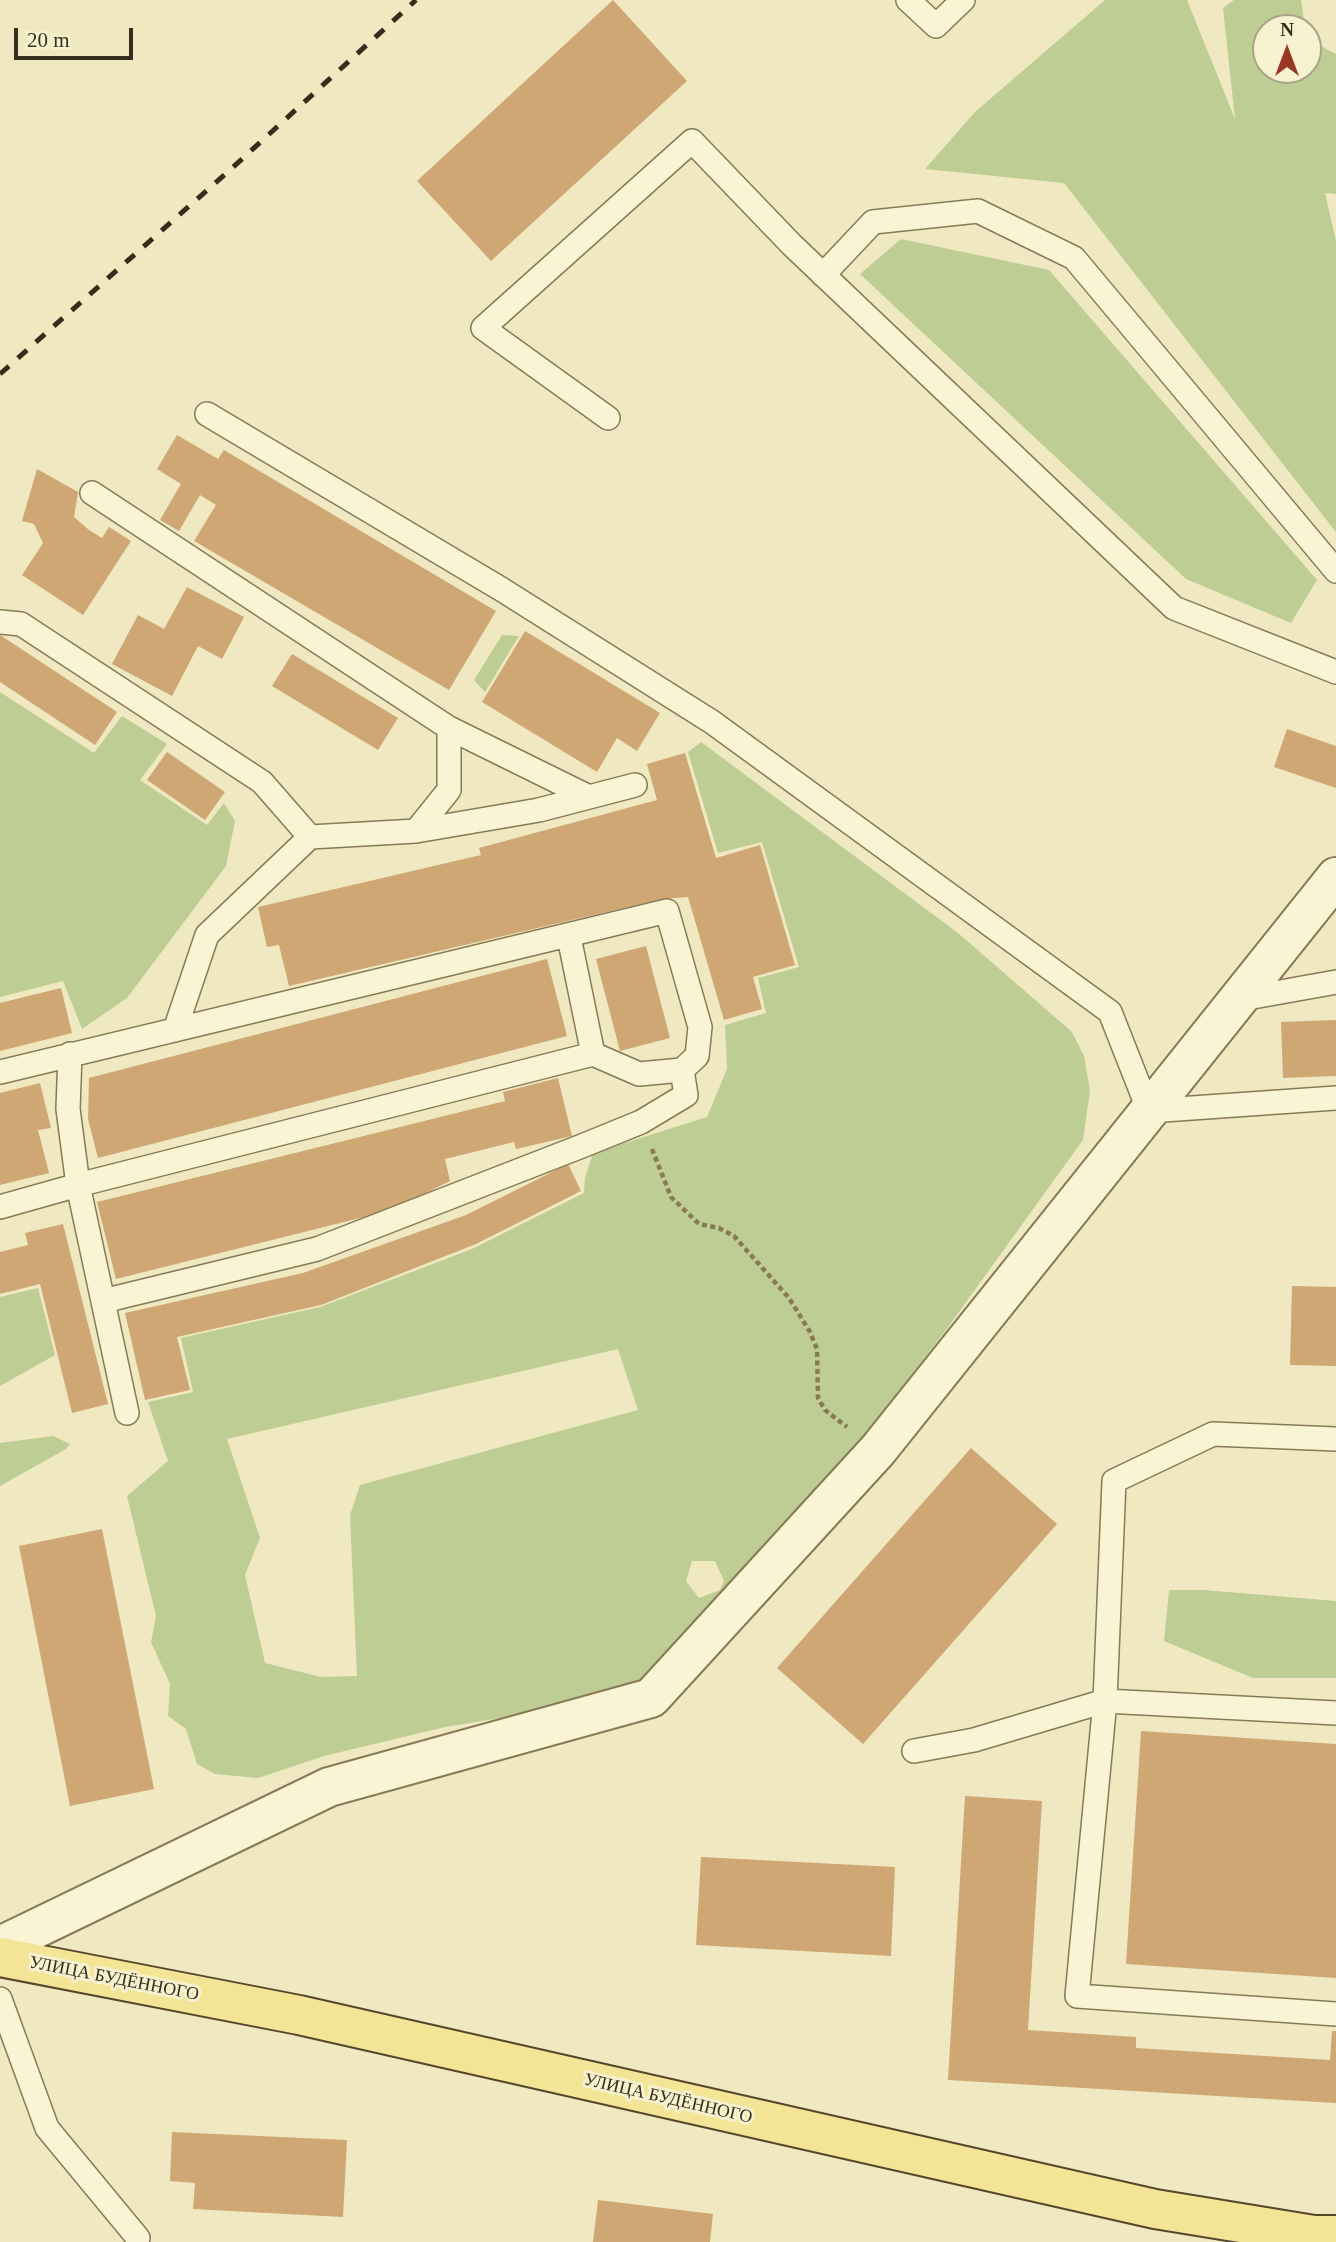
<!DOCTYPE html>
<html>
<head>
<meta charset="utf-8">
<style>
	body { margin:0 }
	#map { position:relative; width:1336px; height:2242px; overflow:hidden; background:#efe8c0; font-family:Georgia,serif }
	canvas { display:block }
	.north { position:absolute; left:1252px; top:14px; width:70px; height:70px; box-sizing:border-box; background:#f6f1cf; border:2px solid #aaa387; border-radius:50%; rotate:0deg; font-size:19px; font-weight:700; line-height:28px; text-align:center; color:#372d1c }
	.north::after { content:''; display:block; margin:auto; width:24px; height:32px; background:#983726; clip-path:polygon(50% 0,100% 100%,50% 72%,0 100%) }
	.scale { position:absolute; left:14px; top:28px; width:119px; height:32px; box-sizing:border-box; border:4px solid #372d1c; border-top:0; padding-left:9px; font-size:21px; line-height:24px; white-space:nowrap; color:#372d1c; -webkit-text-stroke:5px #f6f1cf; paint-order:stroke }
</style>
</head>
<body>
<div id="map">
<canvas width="1336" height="2242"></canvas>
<div class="north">N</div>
<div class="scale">20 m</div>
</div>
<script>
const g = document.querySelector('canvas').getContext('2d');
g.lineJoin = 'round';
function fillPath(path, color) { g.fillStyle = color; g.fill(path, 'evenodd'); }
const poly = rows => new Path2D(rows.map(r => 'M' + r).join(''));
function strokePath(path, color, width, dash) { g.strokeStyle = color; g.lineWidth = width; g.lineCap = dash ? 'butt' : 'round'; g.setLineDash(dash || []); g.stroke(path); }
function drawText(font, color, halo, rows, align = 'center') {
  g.font = font + ' Georgia,serif'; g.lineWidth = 6; g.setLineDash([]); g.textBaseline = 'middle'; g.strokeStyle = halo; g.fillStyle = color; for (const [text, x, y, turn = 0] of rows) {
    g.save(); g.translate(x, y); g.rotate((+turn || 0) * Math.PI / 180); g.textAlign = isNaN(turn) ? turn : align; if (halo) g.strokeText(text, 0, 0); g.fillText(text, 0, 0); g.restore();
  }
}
const green = poly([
	[1105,0,1187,0,1235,119,1223,8,1234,0,1301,0,1305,28,1266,28,1266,70,1308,70,1308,39,1336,54,1336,194,1325,193,1336,241,1336,532,1064,183,925,169,975,112],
	[901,239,1049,270,1317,580,1291,623,1186,579,860,274],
	[502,635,519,636,485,692,474,680],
	[0,692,94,753,122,716,167,744,140,780,207,825,224,803,235,821,226,866,127,998,82,1029,63,981,0,997],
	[701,742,958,933,1072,1032,1084,1056,1090,1091,1083,1140,943,1334,854,1449,721,1606,640,1680,574,1706,445,1727,324,1756,258,1778,215,1774,197,1764,186,1729,168,1716,170,1684,151,1642,156,1616,127,1496,168,1461,148,1402,193,1392,181,1338,320,1307,472,1249,584,1193,585,1178,593,1153,707,1117,727,1069,725,1025,766,1013,758,978,799,967,762,842,718,853,688,752],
	[618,1349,638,1410,360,1485,350,1515,357,1676,321,1677,265,1663,245,1575,260,1538,227,1439],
	[692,1561,715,1561,724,1581,720,1590,699,1598,686,1581],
	[38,1288,55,1355,0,1386,0,1297],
	[53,1436,70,1444,66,1449,0,1486,0,1443],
	[1169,1590,1203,1590,1336,1601,1336,1678,1253,1678,1164,1641]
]);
const building = poly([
	[613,0,687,81,491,261,417,181],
	[177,435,218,459,224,450,496,611,449,690,194,541,216,505,200,495,179,531,160,520,181,484,157,469],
	[37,469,78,492,74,517,89,530,102,538,109,527,131,541,83,615,22,575,43,543,34,524,22,521],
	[187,587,244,617,222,659,198,646,172,696,112,664,138,615,164,629],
	[525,631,660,713,637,751,617,738,597,772,482,702],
	[0,635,117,712,95,745,0,682],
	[292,654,398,718,378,750,272,686],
	[1287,729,1336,746,1336,788,1274,767],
	[167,752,225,792,205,820,147,780],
	[685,753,716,858,760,845,795,965,753,977,762,1009,724,1020,688,897,662,899,289,986,279,945,267,947,258,907,481,855,479,848,657,800,647,764],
	[646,946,670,1038,620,1051,596,959],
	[547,959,567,1036,98,1158,88,1119,89,1078],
	[61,988,72,1033,0,1051,0,1003],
	[1336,1020,1336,1076,1283,1078,1281,1022],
	[558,1078,572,1136,516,1149,514,1142,445,1159,450,1181,392,1210,116,1279,97,1202,505,1101,503,1092],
	[40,1083,51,1128,38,1130,49,1173,0,1185,0,1093],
	[568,1164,581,1191,476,1244,321,1305,177,1337,190,1390,145,1400,125,1313,303,1273,466,1215],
	[63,1224,108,1404,72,1413,40,1284,0,1294,0,1252,28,1245,25,1233],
	[1292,1286,1336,1287,1336,1366,1290,1365],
	[971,1448,1057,1524,863,1744,777,1668],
	[102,1529,154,1789,70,1806,19,1546],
	[1141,1731,1336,1744,1336,1978,1126,1964],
	[965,1796,1042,1801,1028,2030,1136,2037,1136,2048,1330,2060,1332,2031,1336,2031,1336,2103,948,2080],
	[701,1857,895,1867,891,1956,696,1945],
	[172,2132,347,2140,343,2217,193,2209,195,2183,170,2181],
	[598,2200,713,2214,710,2242,593,2242]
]);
const path = poly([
	[652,1149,671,1197,699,1224,719,1228,734,1236,789,1298,810,1332,817,1349,818,1398,825,1410,847,1427]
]);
const lane = poly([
	[908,0,936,26,963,0],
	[823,275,873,222,978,211,1074,258,1336,571],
	[207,414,501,589,712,722,1110,1012,1149,1111,1336,1098],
	[608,418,483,328,692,141,792,245,1174,608,1336,672],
	[92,493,449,728,449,790,416,831,310,837,207,935,175,1030],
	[0,622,21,624,262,782,310,837],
	[449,728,589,797],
	[416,831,539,810,635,785],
	[569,937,593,1054],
	[1236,1000,1336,982],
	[70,1054,68,1109,78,1185,127,1413],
	[0,1072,667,911,700,1027,697,1056,682,1070,639,1074,593,1054,78,1185,0,1207],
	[103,1301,317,1249,582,1146,641,1122,686,1095,682,1070],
	[1336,1439,1213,1434,1114,1481,1105,1701,1077,1996,1336,2014],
	[914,1751,974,1740,1105,1701,1336,1713],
	[0,1999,47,2128,138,2238]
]);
const street = poly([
	[0,1946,329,1787,651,1698,878,1450,1336,877]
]);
const primary = poly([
	[0,1957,299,2015,1155,2209,1314,2235,1336,2235]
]);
const rail = poly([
	[0,374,231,169,416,0]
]);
const streetNames = [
	["УЛИЦА БУДЁННОГО",114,1979,11],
	["УЛИЦА БУДЁННОГО",668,2099,13]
];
fillPath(green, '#bdcd93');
fillPath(building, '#cea774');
strokePath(lane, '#887957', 26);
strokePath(street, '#887957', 42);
strokePath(primary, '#55462c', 42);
strokePath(path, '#887957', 4.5, [5, 3.5]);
strokePath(lane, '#f9f4d3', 23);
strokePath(street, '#f9f4d3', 38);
strokePath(primary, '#f3e496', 38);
strokePath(rail, '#372d1c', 5, [12, 12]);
drawText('18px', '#372d1c', '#f6f1cf', streetNames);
</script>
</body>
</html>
